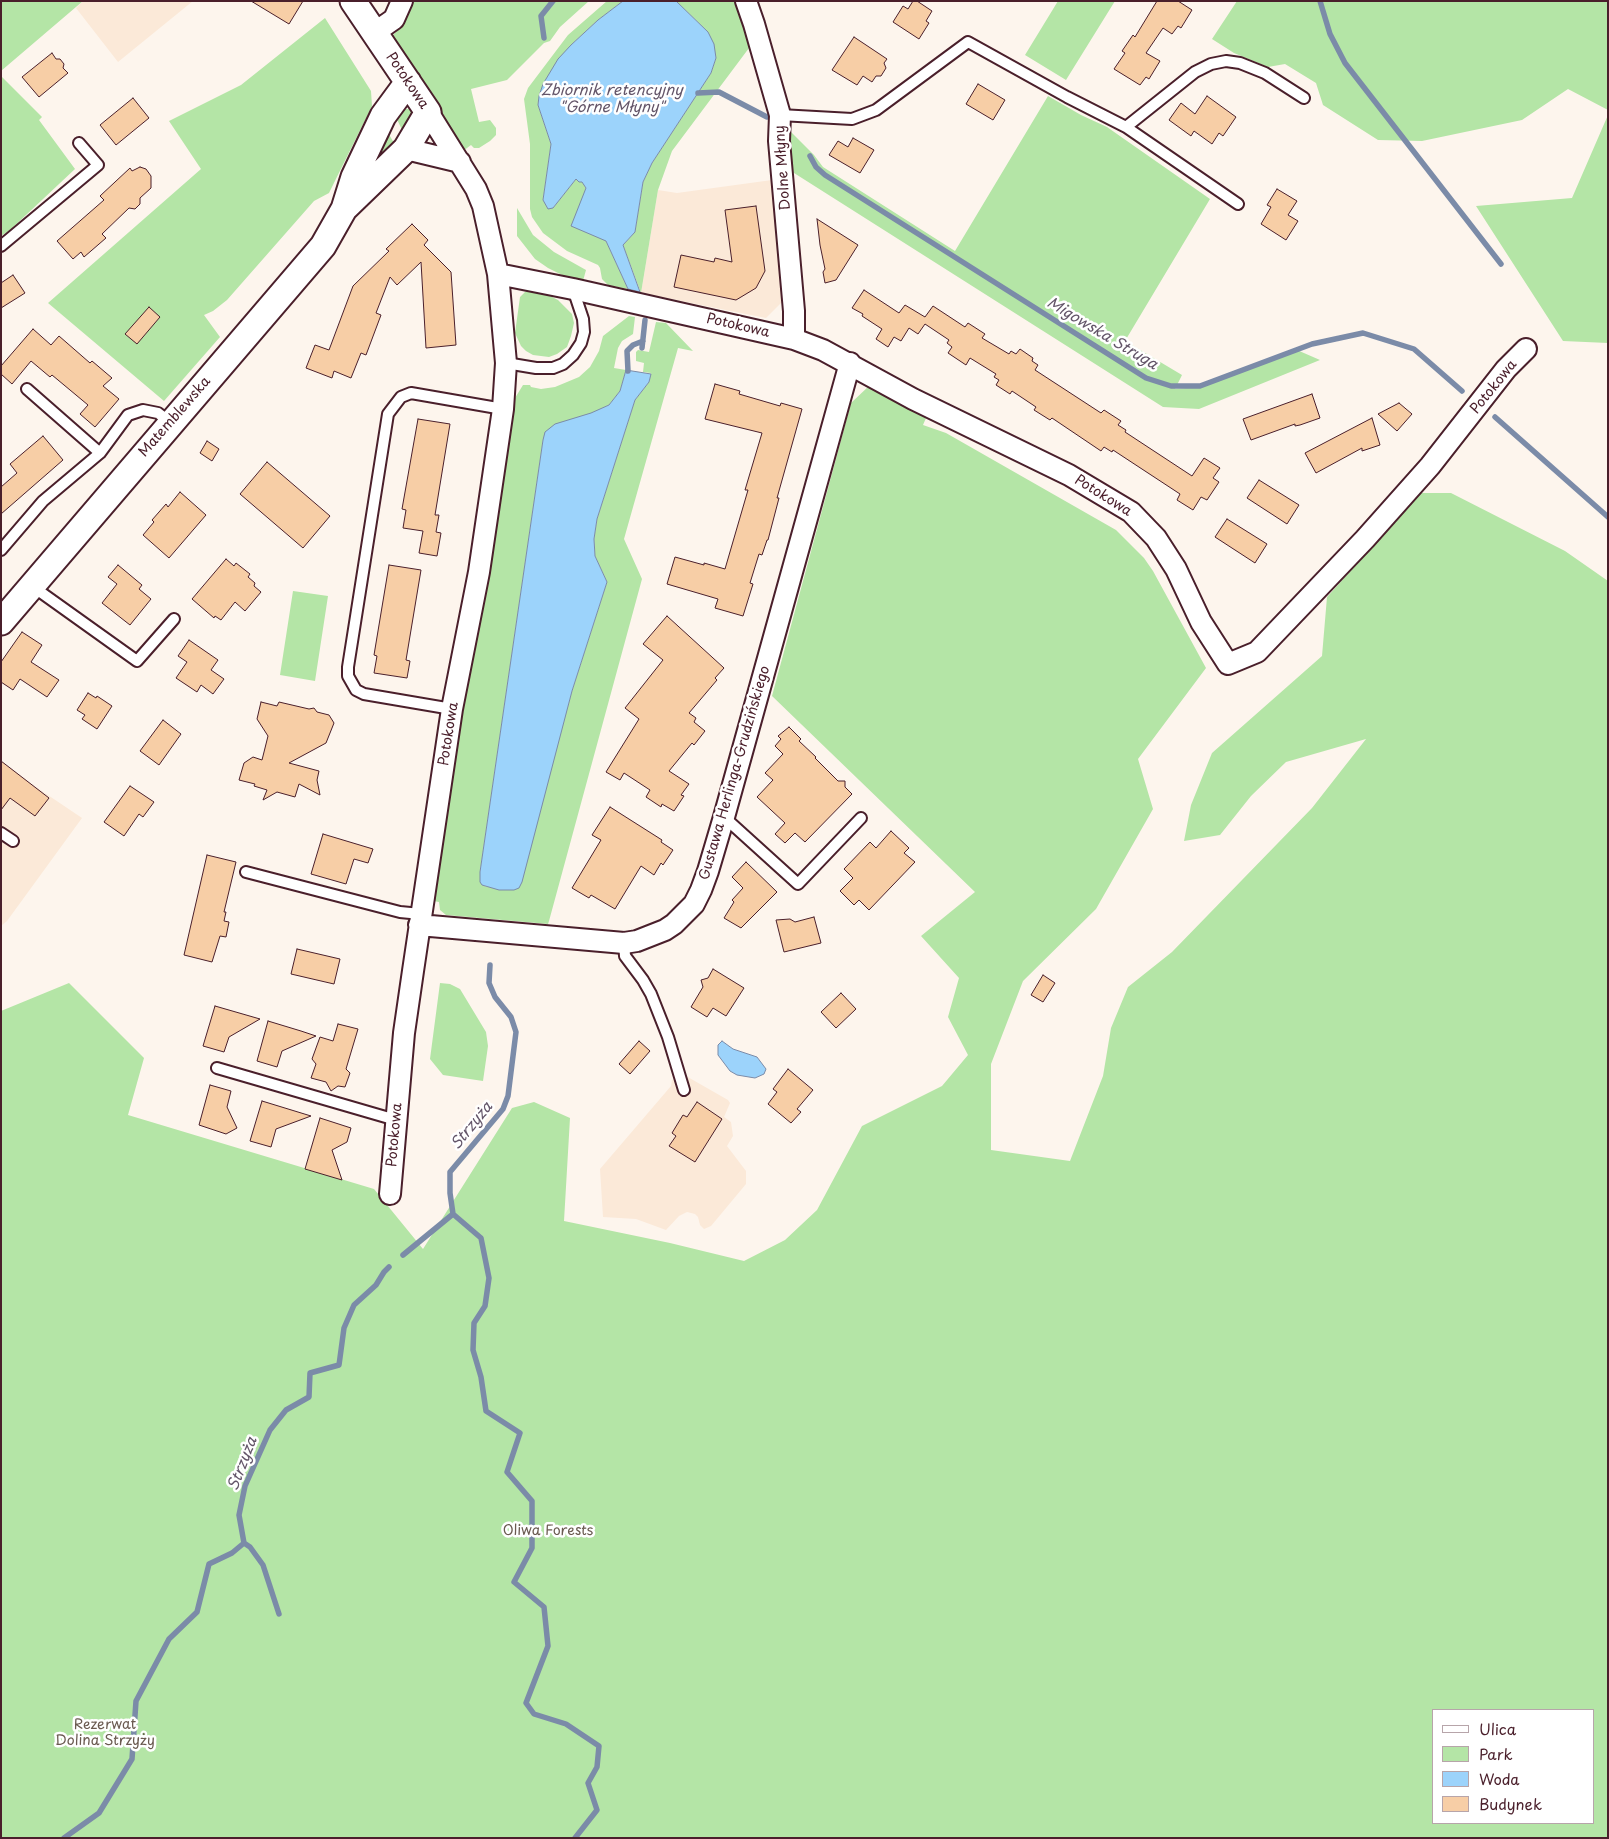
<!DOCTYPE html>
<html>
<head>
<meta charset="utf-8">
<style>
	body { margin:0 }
	#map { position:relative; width:1609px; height:1839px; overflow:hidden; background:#fdf5ed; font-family:"Playpen Sans",sans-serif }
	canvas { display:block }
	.frame { position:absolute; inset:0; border:2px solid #4a1f2b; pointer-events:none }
	.legend { position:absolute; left:1432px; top:1709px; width:162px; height:115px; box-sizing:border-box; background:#fff; border:1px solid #b7a5aa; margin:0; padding:6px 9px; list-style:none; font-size:15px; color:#4a1f2b }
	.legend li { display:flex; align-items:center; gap:10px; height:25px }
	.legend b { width:25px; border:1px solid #b7a5aa }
</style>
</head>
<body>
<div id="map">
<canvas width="1609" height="1839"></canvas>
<div class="frame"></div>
<ul class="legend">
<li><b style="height:6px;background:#fff"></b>Ulica</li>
<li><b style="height:14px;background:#b4e5a6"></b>Park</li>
<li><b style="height:14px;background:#9cd3fb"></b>Woda</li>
<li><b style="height:14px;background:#f7cea6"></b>Budynek</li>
</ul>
</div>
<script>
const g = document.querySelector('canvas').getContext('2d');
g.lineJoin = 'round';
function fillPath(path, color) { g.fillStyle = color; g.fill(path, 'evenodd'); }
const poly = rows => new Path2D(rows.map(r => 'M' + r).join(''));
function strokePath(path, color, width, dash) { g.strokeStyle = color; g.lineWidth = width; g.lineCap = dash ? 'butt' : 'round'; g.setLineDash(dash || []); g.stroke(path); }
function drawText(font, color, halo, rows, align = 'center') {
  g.font = font + ' "Playpen Sans",sans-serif'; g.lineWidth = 5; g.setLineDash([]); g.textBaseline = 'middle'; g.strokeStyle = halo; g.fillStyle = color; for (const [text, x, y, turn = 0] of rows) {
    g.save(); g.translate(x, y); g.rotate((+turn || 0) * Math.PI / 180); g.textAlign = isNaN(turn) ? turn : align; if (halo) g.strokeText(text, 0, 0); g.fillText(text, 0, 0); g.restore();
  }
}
const built = poly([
	[83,1,193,1,118,62,76,8],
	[772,180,785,299,766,318,641,293,658,190,677,193],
	[1,761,36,787,82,818,7,921,1,926],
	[686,1076,728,1100,730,1103,724,1117,731,1122,733,1136,727,1146,746,1171,746,1184,711,1226,704,1229,700,1225,698,1217,695,1214,687,1212,679,1216,666,1230,636,1219,603,1217,600,1169,671,1086,672,1080]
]);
const green = poly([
	[1,1,83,1,1,71],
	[410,1,589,1,560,27,550,41,544,43,507,80,471,89,479,122,490,120,496,128,496,135,490,141,479,148,474,148,471,145,463,151,390,38,397,31],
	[607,1,623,1,598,20,571,45,539,96,538,105,551,144,543,200,553,208,576,179,582,181,586,188,584,197,606,241,628,289,608,285,602,279,600,268,598,265,567,251,543,233,532,217,530,209,530,144,524,99,528,88,568,35],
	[676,1,741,1,749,48,672,151,658,190,641,293,623,245,635,232,643,182,652,163,711,73,716,58,708,32],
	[1058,1,1115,1,1066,80,1025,55],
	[1237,1,1608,1,1608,110,1568,89,1522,120,1422,141,1378,140,1323,105,1316,83,1285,64,1268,67,1234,53,1212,39],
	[325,18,371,91,372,106,329,193,314,201,227,300,213,311,204,315,220,337,164,401,48,303,201,169,169,121,241,85],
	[1,76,42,117,39,120,75,169,10,230,1,236],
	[1048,96,1081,115,1107,127,1210,199,1125,341,1182,375,1175,389,1199,387,1297,350,1320,360,1199,409,1163,407,794,173,787,173,788,129,814,155,823,167,955,251],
	[406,109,411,109,412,112,403,132,394,113],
	[1608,115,1608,343,1563,341,1476,206,1572,198],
	[384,126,394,143,358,182],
	[517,208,533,235,554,252,586,270,583,281,564,276,548,268,535,259,517,236],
	[530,291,548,295,558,300,572,314,574,323,571,336,567,347,557,354,549,357,533,355,526,351,521,346,515,333,520,297,525,292],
	[629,316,635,317,633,334,622,341,618,348,614,368,626,370,620,391,609,405,543,440,480,872,482,885,488,887,550,768,572,691,607,582,595,556,594,539,597,519,635,400,649,382,651,373,643,372,644,363,636,361,636,352,638,350,649,352,656,322,666,323,693,351,678,348,624,539,642,579,549,921,548,924,446,915,440,910,439,902,433,901,455,749,515,398,523,385,530,385,531,387,541,389,555,387,579,377,590,367,599,351,603,336],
	[870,385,926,418,923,425,946,433,1116,530,1144,558,1153,571,1206,668,1138,759,1153,809,1096,909,1023,981,991,1064,991,1150,1070,1161,1103,1076,1111,1028,1128,987,1172,952,1312,808,1366,739,1286,762,1251,796,1220,835,1184,841,1191,805,1212,753,1322,656,1327,597,1421,493,1451,493,1565,551,1608,581,1608,1838,1,1838,1,1011,69,983,144,1058,128,1115,374,1189,423,1249,512,1108,534,1102,570,1118,564,1221,670,1243,744,1261,785,1240,817,1210,862,1126,942,1086,968,1055,948,1017,959,978,921,936,975,892,772,696,851,403],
	[1433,1710,1593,1710,1593,1823,1433,1823],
	[293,591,328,596,315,681,280,675],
	[440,983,450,984,460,989,486,1032,488,1046,483,1081,443,1075,430,1059]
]);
const water = poly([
	[623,1,676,1,708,32,714,44,716,58,711,73,652,163,643,182,635,232,623,245,640,292,628,289,606,241,571,226,586,188,582,182,579,182,576,179,553,208,548,209,543,200,551,144,538,105,539,96,543,84,558,59,571,45,598,20,623,1],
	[626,370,651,374,649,382,635,400,597,519,594,539,595,556,607,582,572,691,522,882,519,888,514,890,499,890,482,885,480,882,480,872,543,440,545,432,555,424,591,413,609,405,620,391,626,370],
	[722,1041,733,1049,757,1057,766,1069,764,1074,755,1078,737,1075,730,1071,718,1055,718,1045,722,1041]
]);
const stream = poly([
	[1320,1,1330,34,1345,63,1501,264],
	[544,38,541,16,553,1],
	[698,93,719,92,767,117],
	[810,156,816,167,825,175,1146,378,1171,386,1200,386,1312,344,1363,333,1414,349,1462,391],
	[642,348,645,320],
	[628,371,627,351,633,345,643,341],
	[1495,417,1608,517],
	[453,1214,481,1238,489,1278,485,1306,474,1323,473,1350,481,1377,486,1411,520,1433,507,1472,532,1501,532,1548,514,1582,544,1607,548,1646,526,1703,534,1714,566,1724,599,1746,597,1767,588,1783,597,1810,575,1838],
	[403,1255,453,1214,450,1193,450,1172,503,1109,508,1096,516,1032,511,1017,495,997,489,983,490,965],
	[244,1543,250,1547,263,1565,279,1614],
	[64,1838,99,1813,132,1759,136,1701,169,1639,197,1612,209,1564,232,1553,244,1543,239,1515,245,1486,270,1430,286,1410,309,1397,310,1373,339,1365,344,1328,354,1305,376,1285,384,1272,389,1267]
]);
const building = poly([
	[251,1,303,1,289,24,251,1],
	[913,1,917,1,932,11,926,21,929,23,919,39,893,22,903,6,908,9,913,1],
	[1157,1,1178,1,1192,10,1181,28,1178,26,1172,34,1163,28,1146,53,1160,61,1149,79,1146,77,1140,85,1114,69,1125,53,1122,51,1133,35,1135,37,1157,1],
	[854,37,887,59,884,63,886,68,881,76,876,76,872,82,863,76,857,85,832,70,854,37],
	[52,53,56,59,60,59,64,64,63,68,68,73,39,97,22,77,52,53],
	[978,84,1005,100,993,120,966,104,978,84],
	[1207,96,1236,117,1223,136,1219,133,1212,144,1194,131,1191,136,1169,120,1181,103,1195,114,1207,96],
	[133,98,149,118,116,145,100,125,133,98],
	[853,138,874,150,860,173,829,155,838,141,848,147,853,138],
	[140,167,146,169,151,176,151,188,140,198,140,204,135,209,129,208,102,234,106,238,84,257,81,252,73,259,57,241,104,200,100,196,130,168,132,171,140,167],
	[1277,189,1297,201,1288,215,1298,221,1286,240,1261,224,1271,207,1267,205,1277,189],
	[756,206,765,271,756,288,736,300,674,287,681,255,714,262,715,258,732,262,725,210,756,206],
	[817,219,858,245,836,280,825,283,823,272,825,269,820,245,817,219],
	[412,224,428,240,424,245,451,272,456,345,426,348,421,262,397,285,390,277,376,313,381,315,366,355,361,353,351,378,334,371,332,378,306,368,315,345,329,350,353,286,389,251,386,249,412,224],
	[13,275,25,293,1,308,1,283,13,275],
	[864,290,899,313,905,305,925,317,933,306,965,327,968,323,985,334,982,338,1009,354,1011,351,1016,354,1020,349,1033,358,1032,361,1038,365,1035,370,1101,413,1104,410,1121,421,1118,425,1126,430,1125,432,1192,476,1204,458,1220,468,1213,478,1219,482,1207,500,1201,497,1193,510,1177,500,1180,494,1113,450,1112,452,1104,447,1101,451,1052,418,1050,420,1034,410,1036,407,1012,391,1010,394,996,385,999,380,994,377,996,374,970,358,966,365,948,353,952,347,947,343,949,340,925,324,918,334,909,328,901,341,894,337,888,347,876,339,882,329,862,316,863,314,852,308,864,290],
	[149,307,160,317,137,344,125,334,149,307],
	[33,329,51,345,59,336,90,363,92,361,112,378,103,386,119,399,95,427,80,414,88,405,52,375,50,377,31,361,12,384,1,374,1,366,33,329],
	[715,384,740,391,739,394,780,406,781,403,802,409,777,498,779,498,768,540,767,540,762,555,759,554,750,583,753,584,743,616,715,608,718,599,667,584,675,557,704,565,704,563,725,569,748,490,745,490,762,433,705,419,715,384],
	[1312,394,1320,418,1300,425,1295,426,1295,424,1251,440,1243,419,1312,394],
	[1399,403,1412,414,1397,431,1378,414,1399,403],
	[1372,418,1380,445,1362,451,1362,448,1316,473,1305,453,1372,418],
	[418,419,450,424,435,515,439,515,436,532,441,533,437,556,419,553,423,531,403,528,406,510,402,509,418,419],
	[43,436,63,460,1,514,1,487,17,473,10,464,43,436],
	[207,441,219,449,212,461,200,453,207,441],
	[267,462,330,516,303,548,240,494,267,462],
	[1259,480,1299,505,1287,524,1247,498,1259,480],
	[180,492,206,515,169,558,143,535,154,522,152,520,166,504,168,507,180,492],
	[1227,519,1267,544,1255,563,1215,537,1227,519],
	[226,559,234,566,236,563,250,574,248,577,255,583,254,586,261,592,245,611,235,602,221,620,215,616,214,618,192,599,226,559],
	[118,565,142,585,139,589,151,599,130,625,102,603,117,584,108,577,118,565],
	[389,565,421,570,406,660,410,661,407,678,374,673,377,656,374,655,389,565],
	[667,616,724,668,715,678,717,680,689,713,696,718,694,722,705,731,694,745,692,743,669,771,689,784,681,795,684,796,674,811,662,804,661,807,646,797,650,790,624,773,620,780,606,772,639,719,625,708,663,660,643,644,667,616],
	[22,632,42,645,31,662,59,680,47,697,20,679,13,690,1,682,1,662,22,632],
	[189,640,218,660,211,670,224,679,213,694,201,685,197,692,176,678,187,662,178,656,189,640],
	[88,693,96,698,97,696,112,706,97,729,82,719,85,715,77,710,88,693],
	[261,702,277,706,279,702,309,709,314,708,317,712,329,715,334,723,326,743,289,763,319,771,317,780,320,795,299,784,295,797,277,792,263,800,267,790,254,786,255,784,239,780,244,763,253,757,262,760,268,736,257,719,261,702],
	[163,720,181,734,159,765,140,751,163,720],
	[789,727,801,739,799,741,816,757,815,758,838,781,845,781,845,787,852,794,805,842,795,833,785,843,775,834,785,823,757,797,773,780,765,773,783,754,775,746,781,739,778,736,789,727],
	[1,761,49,798,35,816,10,798,1,810,1,761],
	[130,786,154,802,143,817,139,814,124,836,104,822,130,786],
	[610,807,662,840,661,842,673,850,663,865,661,863,654,875,641,866,615,909,591,895,589,898,572,888,601,840,592,835,610,807],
	[891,831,909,848,904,853,915,862,869,910,859,900,854,905,840,891,853,878,844,869,870,842,876,848,891,831],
	[323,834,373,849,368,863,354,859,346,884,311,874,323,834],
	[207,855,236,862,224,912,226,912,224,921,229,922,226,937,220,936,212,962,184,955,207,855],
	[746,862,777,892,741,928,724,918,734,902,732,900,743,888,732,877,746,862],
	[814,917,821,943,784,952,776,920,790,919,795,922,814,917],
	[297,949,340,959,334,984,291,974,297,949],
	[713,969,744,988,726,1016,713,1008,707,1017,691,1007,703,987,701,980,708,978,713,969],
	[1043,975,1055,983,1043,1002,1031,995,1043,975],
	[841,993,856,1009,836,1028,821,1012,841,993],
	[215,1006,260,1019,229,1037,224,1052,203,1046,215,1006],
	[268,1021,301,1031,316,1036,282,1051,277,1067,257,1061,268,1021],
	[338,1024,358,1029,346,1069,350,1073,345,1087,338,1086,331,1091,326,1082,311,1078,316,1064,312,1059,320,1037,333,1041,338,1024],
	[639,1041,650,1051,630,1074,619,1064,639,1041],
	[788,1069,813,1090,797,1109,801,1112,791,1123,768,1104,777,1092,773,1089,788,1069],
	[210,1085,231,1091,227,1107,237,1128,226,1134,199,1125,210,1085],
	[262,1101,311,1116,276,1129,271,1147,250,1141,262,1101],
	[697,1102,722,1119,695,1162,669,1146,676,1136,672,1133,683,1115,687,1117,697,1102],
	[320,1118,351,1128,347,1142,332,1150,342,1180,305,1169,320,1118]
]);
const service = poly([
	[780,115,852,119,876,110,968,42,1067,97,1126,127,1238,204],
	[1126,127,1195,72,1211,64,1226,61,1240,63,1265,73,1304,98],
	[1,246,98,165,79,143],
	[506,363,536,368,553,368,563,364,573,355,581,343,584,332,583,319,573,289],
	[27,389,100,453],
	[1,550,43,501,100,453,128,415,143,410,158,413,171,423],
	[32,586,137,661,174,619],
	[452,709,364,694,356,690,348,676,348,667,388,414,401,397,411,393,503,409],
	[724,817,798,884,861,818],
	[1,833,13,841],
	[246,872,400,912,421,914],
	[624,943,625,956,643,980,651,994,668,1037,684,1090],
	[217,1068,396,1120]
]);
const minor = poly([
	[746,1,754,24,780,115,779,141,794,311,794,339],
	[374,33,394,19,402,1],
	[406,149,460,162],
	[498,274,573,289,794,339,823,350,913,399,1069,475,1131,512,1156,538,1176,569,1201,622,1228,664,1257,652,1365,539,1430,466,1506,369,1526,349],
	[419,925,624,943,637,941,665,930,674,924,694,904,701,890,708,871,724,817,850,363],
	[390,1194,404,1033,413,971,452,709,479,572,503,409,506,363,498,274,483,206,476,189,428,112]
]);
const tertiary = poly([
	[346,207,406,149,428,112,353,1],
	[1,622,323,246,344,209,354,177,383,116,408,82]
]);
const streetNames = [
	["Potokowa",407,81,56],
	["Dolne Młyny",783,168,-94],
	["Potokowa",738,326,13],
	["Potokowa",1494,387,-51],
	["Matemblewska",175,417,-49],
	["Potokowa",1103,496,32],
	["Potokowa",449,734,-81],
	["Gustawa Herlinga-Grudzińskiego",735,773,-74],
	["Potokowa",395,1135,-85]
];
const parkNames = [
	["Oliwa Forests",548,1531],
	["Rezerwat",105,1725],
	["Dolina Strzyży",105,1741]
];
const waterNames = [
	["Zbiornik retencyjny",612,91],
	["\"Górne Młyny\"",612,108],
	["Migowska Struga",1102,334,31],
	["Strzyża",472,1126,-51],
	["Strzyża",243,1464,-69]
];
fillPath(built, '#fbe9d8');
fillPath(green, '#b4e5a6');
fillPath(water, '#9cd3fb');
strokePath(water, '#7b8ba8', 1);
strokePath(stream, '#7b8ba8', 5.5);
fillPath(building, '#f7cea6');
strokePath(building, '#4a1f2b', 1);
strokePath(service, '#4a1f2b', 14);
strokePath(minor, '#4a1f2b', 24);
strokePath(tertiary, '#4a1f2b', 29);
strokePath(service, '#fff', 10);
strokePath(minor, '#fff', 20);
strokePath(tertiary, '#fff', 25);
drawText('14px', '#4a1f2b', '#fff', streetNames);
drawText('14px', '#6a5a50', '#fff', parkNames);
drawText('italic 15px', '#635569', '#fff', waterNames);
</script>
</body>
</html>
